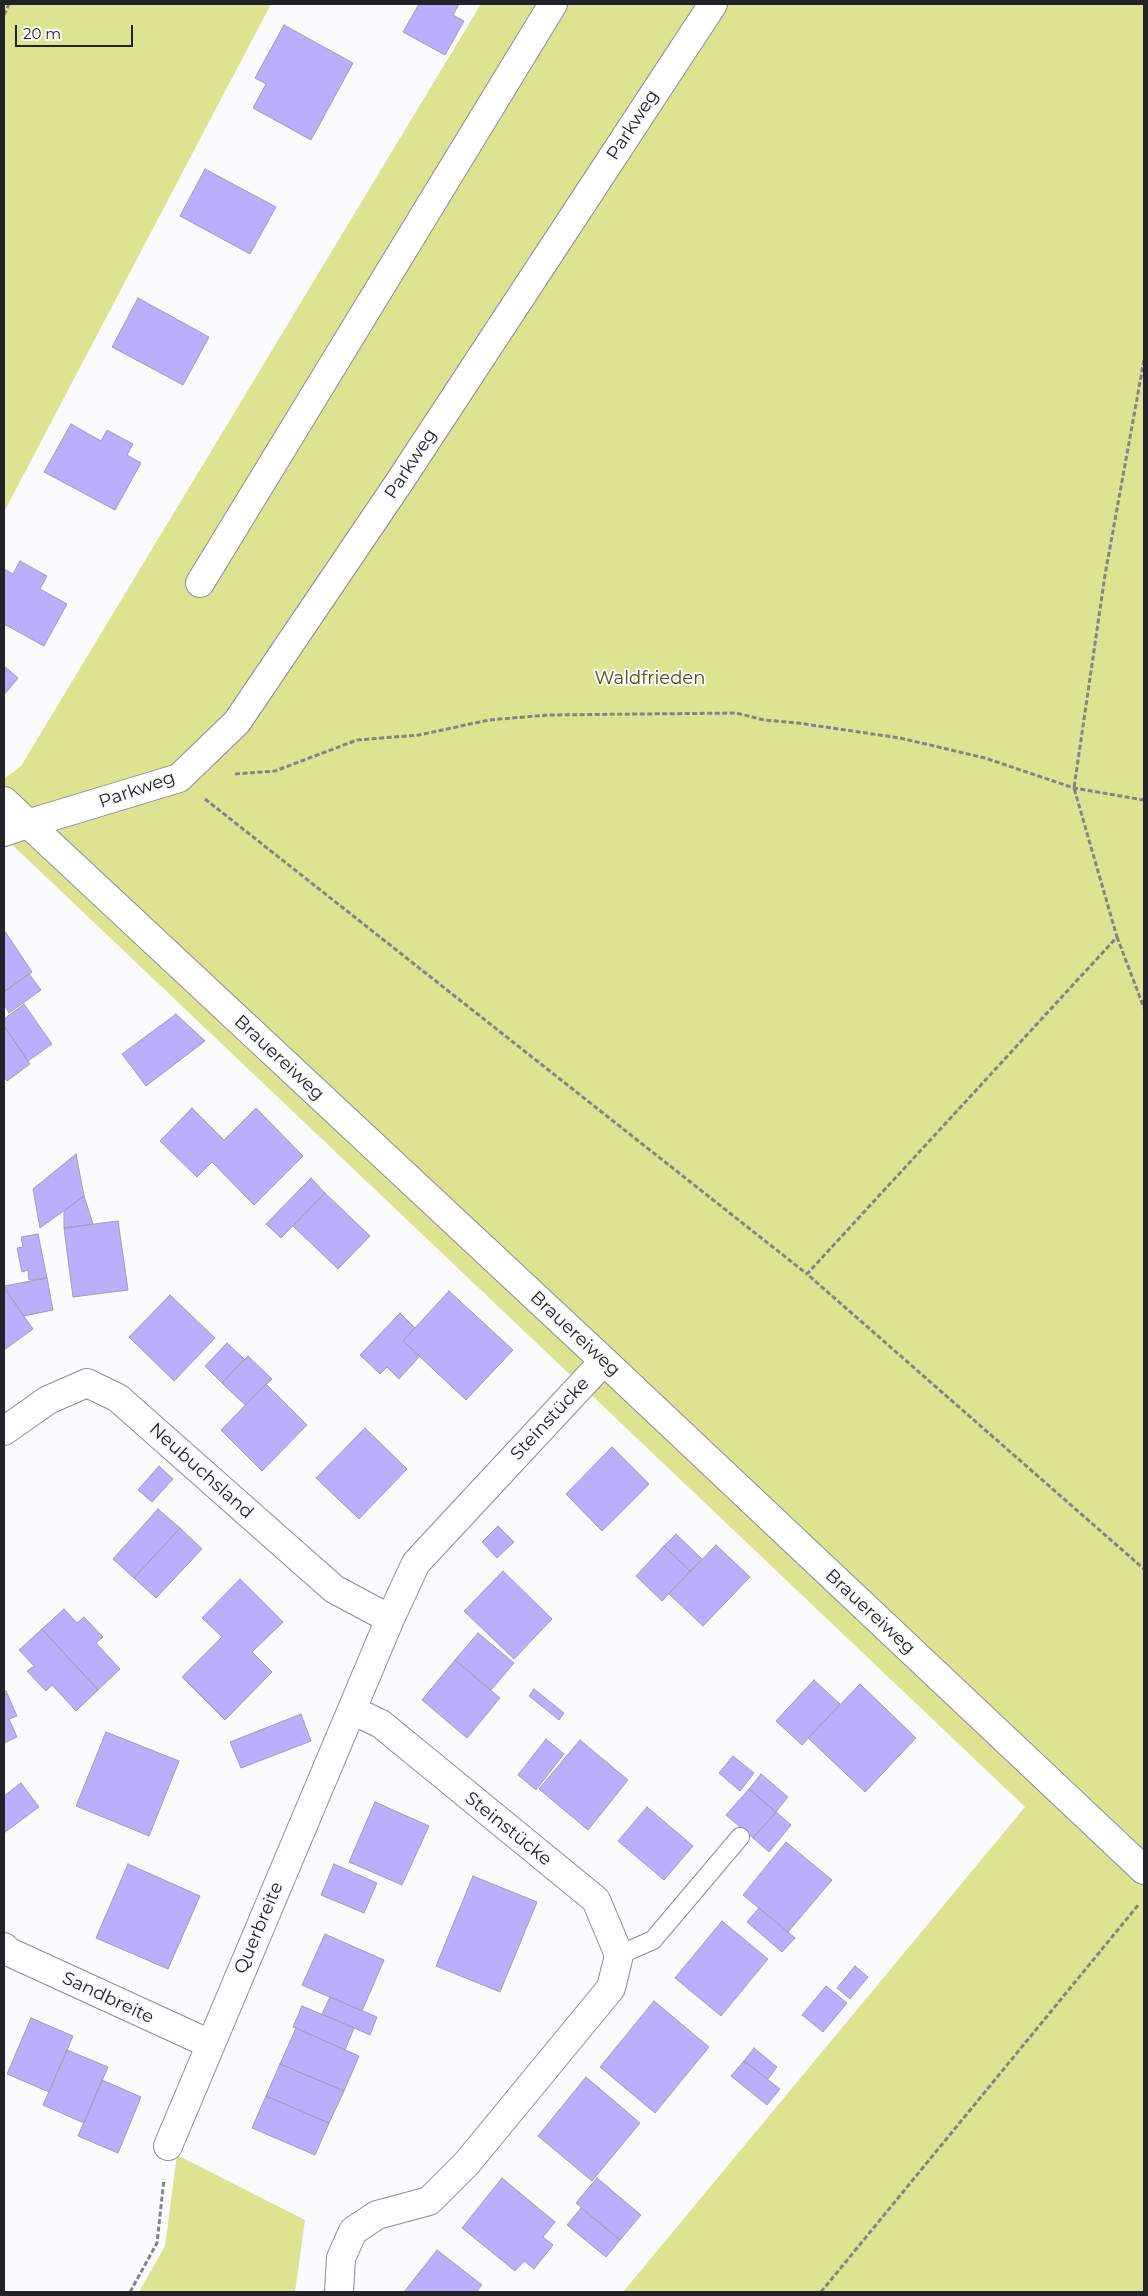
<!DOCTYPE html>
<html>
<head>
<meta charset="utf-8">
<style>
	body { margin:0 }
	#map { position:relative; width:1148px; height:2296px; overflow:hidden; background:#fbfbfe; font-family:Montserrat,sans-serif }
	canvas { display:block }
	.frame { position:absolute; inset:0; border:5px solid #232228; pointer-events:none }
	.scale { position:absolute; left:15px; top:25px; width:118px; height:22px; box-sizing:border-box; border:2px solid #232228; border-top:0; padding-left:6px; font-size:15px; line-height:18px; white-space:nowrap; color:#232228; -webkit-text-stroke:4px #fbfbfe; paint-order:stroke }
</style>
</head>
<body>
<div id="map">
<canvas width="1148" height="2296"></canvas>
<div class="frame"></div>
<div class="scale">20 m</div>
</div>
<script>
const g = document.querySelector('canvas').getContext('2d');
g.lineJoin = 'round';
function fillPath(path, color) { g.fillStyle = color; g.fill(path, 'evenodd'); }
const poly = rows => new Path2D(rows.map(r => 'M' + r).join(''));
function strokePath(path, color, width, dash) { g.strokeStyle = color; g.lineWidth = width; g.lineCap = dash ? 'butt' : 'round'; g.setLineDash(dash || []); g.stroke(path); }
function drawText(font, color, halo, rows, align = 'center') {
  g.font = font + ' Montserrat,sans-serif'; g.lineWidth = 4; g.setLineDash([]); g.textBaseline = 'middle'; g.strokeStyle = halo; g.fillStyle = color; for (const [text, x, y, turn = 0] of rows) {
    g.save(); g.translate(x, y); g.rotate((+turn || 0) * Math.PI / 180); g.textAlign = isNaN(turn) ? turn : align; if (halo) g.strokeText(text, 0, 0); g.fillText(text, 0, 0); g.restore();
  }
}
const green = poly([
	[4,4,271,4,4,512],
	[481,4,1144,4,1144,2292,623,2292,1025,1807,4,837,4,779,21,766],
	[177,2155,305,2220,295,2292,139,2292,165,2246]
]);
const building = poly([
	[419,4,459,4,453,15,464,21,445,55,403,32,419,4],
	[284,25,353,63,311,140,253,108,266,84,255,78,284,25],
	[205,169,276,207,250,254,180,216,205,169],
	[138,298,209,337,183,385,112,347,138,298],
	[71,424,101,441,107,430,133,444,127,455,141,463,115,510,44,472,71,424],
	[20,561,47,576,40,589,67,604,44,646,4,624,4,569,13,574,20,561],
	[4,666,18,678,4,695,4,666],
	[4,930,32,972,4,992,4,930],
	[29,974,41,990,9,1013,4,1004,4,992,29,974],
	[24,1004,52,1044,28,1061,4,1026,4,1019,24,1004],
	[176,1014,205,1041,146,1086,122,1054,176,1014],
	[4,1026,30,1064,7,1081,4,1077,4,1026],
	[192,1108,224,1140,256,1108,303,1156,254,1205,212,1162,197,1177,160,1141,192,1108],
	[76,1154,84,1196,40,1228,33,1189,76,1154],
	[311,1178,325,1193,281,1238,266,1224,311,1178],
	[325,1193,370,1236,338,1269,293,1226,325,1193],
	[84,1196,93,1224,64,1228,64,1211,84,1196],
	[118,1221,128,1290,73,1297,64,1228,118,1221],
	[38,1234,47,1278,29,1280,28,1270,22,1272,17,1248,23,1247,21,1237,38,1234],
	[47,1278,53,1310,24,1316,4,1286,47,1278],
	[4,1288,33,1329,4,1350,4,1288],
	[449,1291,513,1350,466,1400,403,1341,449,1291],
	[170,1295,215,1338,174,1381,129,1337,170,1295],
	[400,1313,415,1328,403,1341,420,1356,399,1379,387,1367,380,1374,360,1355,400,1313],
	[227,1343,244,1359,222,1383,205,1366,227,1343],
	[248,1356,272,1379,245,1405,222,1383,248,1356],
	[266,1384,307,1425,262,1471,221,1430,266,1384],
	[365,1428,407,1469,359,1519,316,1478,365,1428],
	[612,1447,649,1484,602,1531,566,1494,612,1447],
	[159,1466,173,1479,152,1502,138,1490,159,1466],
	[158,1509,180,1528,134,1578,113,1559,158,1509],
	[498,1526,514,1542,497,1558,482,1542,498,1526],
	[180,1528,202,1549,156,1598,134,1578,180,1528],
	[676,1534,702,1559,690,1571,664,1546,676,1534],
	[716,1545,750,1577,703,1626,669,1594,716,1545],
	[664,1546,690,1571,662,1601,636,1576,664,1546],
	[503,1571,552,1619,514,1659,464,1611,503,1571],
	[240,1579,283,1622,252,1652,272,1672,225,1720,182,1677,222,1637,202,1618,240,1579],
	[64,1609,77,1623,84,1617,103,1637,96,1643,120,1669,98,1690,42,1629,64,1609],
	[42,1629,98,1690,76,1711,52,1685,46,1691,27,1671,34,1666,19,1650,42,1629],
	[478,1633,514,1663,491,1690,455,1660,478,1633],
	[455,1660,500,1698,467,1738,422,1700,455,1660],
	[814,1680,840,1704,802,1745,776,1721,814,1680],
	[860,1684,916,1738,865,1792,808,1738,860,1684],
	[534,1689,564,1713,559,1720,529,1696,534,1689],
	[6,1691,17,1716,9,1719,17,1737,4,1743,4,1692,6,1691],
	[301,1714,311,1741,241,1768,230,1742,301,1714],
	[106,1732,179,1761,149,1836,76,1806,106,1732],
	[546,1739,564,1754,536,1790,518,1775,546,1739],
	[580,1740,628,1780,588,1830,539,1789,580,1740],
	[733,1756,754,1773,740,1791,719,1773,733,1756],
	[761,1774,788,1797,776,1812,749,1789,761,1774],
	[21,1783,39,1807,4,1833,4,1796,21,1783],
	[749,1789,776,1812,753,1838,726,1815,749,1789],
	[375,1802,429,1826,402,1885,349,1862,375,1802],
	[647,1807,693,1846,664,1880,618,1841,647,1807],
	[776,1812,791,1825,769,1852,753,1838,776,1812],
	[786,1842,832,1880,788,1932,743,1895,786,1842],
	[128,1864,200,1896,168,1969,96,1938,128,1864],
	[334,1864,377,1883,364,1913,321,1895,334,1864],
	[473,1876,537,1902,500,1992,436,1966,473,1876],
	[759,1908,795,1938,782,1952,747,1922,759,1908],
	[722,1921,768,1959,721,2016,675,1978,722,1921],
	[325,1934,384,1960,362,2011,302,1985,325,1934],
	[855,1966,868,1977,850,1999,837,1988,855,1966],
	[826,1986,847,2003,823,2032,802,2015,826,1986],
	[330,1997,377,2017,370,2035,322,2014,330,1997],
	[654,2001,709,2047,655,2113,600,2067,654,2001],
	[302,2006,354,2028,345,2050,293,2027,302,2006],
	[31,2018,73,2036,49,2092,7,2074,31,2018],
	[296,2028,359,2056,344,2091,280,2064,296,2028],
	[754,2048,777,2067,768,2079,744,2061,754,2048],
	[67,2050,108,2067,84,2123,43,2105,67,2050],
	[744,2061,780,2089,767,2105,731,2076,744,2061],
	[280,2064,344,2091,329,2123,266,2096,280,2064],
	[586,2077,640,2123,592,2181,538,2136,586,2077],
	[102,2080,141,2097,118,2153,78,2136,102,2080],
	[266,2096,329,2123,315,2155,252,2128,266,2096],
	[502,2178,555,2222,543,2237,553,2245,534,2269,524,2261,515,2271,462,2228,502,2178],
	[597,2178,641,2215,620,2240,576,2203,597,2178],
	[581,2208,620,2240,606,2257,567,2225,581,2208],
	[437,2250,482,2285,476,2292,404,2292,437,2250]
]);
const path = poly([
	[4,15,9,4],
	[1144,360,1105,575,1074,788,1117,937,807,1274,1144,1569],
	[235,774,275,771,357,740,419,735,489,720,548,715,736,713,764,720,798,723,900,738,985,758,1074,788,1144,800],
	[205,799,807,1274],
	[1117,937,1144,1008],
	[130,2292,157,2243,164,2179],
	[821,2292,1139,1904]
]);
const lane = poly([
	[619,1955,653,1940,740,1837]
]);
const street = poly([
	[200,583,553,4],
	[4,801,604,1361,1144,1870],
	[27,824,179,778,237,722,400,481,713,4],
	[4,1431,48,1400,87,1383,118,1398,334,1589,390,1619],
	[4,1947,7,1951,210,2044],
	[168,2146,390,1619,416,1563,604,1361],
	[339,2292,341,2258,353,2231,377,2215,429,2201,467,2163,611,1988,619,1955,596,1900,381,1724,352,1710]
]);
const secondary = poly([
	[4,832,27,824]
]);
const streetNames = [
	["Parkweg",633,125,-57],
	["Parkweg",411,464,-57],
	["Parkweg",137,790,-19],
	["Brauereiweg",279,1058,43],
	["Brauereiweg",575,1334,43],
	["Steinstücke",550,1419,-47],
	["Neubuchsland",201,1471,42],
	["Brauereiweg",870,1612,43],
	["Steinstücke",508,1829,39],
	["Querbreite",259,1928,-67],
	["Sandbreite",108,1998,25]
];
const parkNames = [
	["Waldfrieden",650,679]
];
fillPath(green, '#dee391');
fillPath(building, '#b9affc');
strokePath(building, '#a09faf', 1);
strokePath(lane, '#8c8a9a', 20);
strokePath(street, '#8c8a9a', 30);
strokePath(secondary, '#8c8a9a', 30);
strokePath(path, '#848488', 3, [5, 2.5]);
strokePath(lane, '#fff', 18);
strokePath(street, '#fff', 28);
strokePath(secondary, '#fff', 28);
drawText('18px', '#232228', '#fbfbfe', streetNames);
drawText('18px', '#4d4f0e', '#fbfbfe', parkNames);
</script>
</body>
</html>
